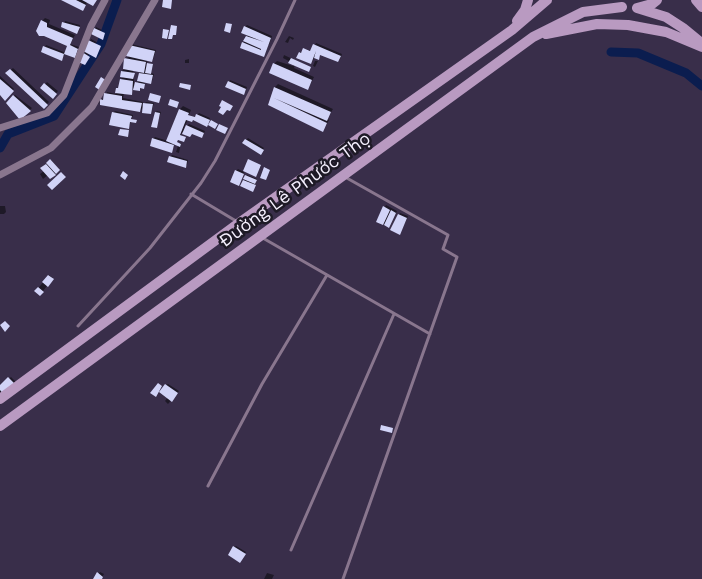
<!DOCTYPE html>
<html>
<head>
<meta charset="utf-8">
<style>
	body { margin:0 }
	canvas { display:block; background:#392e4a }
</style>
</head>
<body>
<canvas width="702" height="579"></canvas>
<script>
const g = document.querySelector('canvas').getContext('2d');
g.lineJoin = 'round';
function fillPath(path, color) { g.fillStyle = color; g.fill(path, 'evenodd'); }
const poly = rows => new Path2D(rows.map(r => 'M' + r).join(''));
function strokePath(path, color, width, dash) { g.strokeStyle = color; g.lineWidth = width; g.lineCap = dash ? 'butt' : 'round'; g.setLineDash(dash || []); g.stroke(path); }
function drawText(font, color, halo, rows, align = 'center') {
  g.font = font + ' "Work Sans",sans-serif'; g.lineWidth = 5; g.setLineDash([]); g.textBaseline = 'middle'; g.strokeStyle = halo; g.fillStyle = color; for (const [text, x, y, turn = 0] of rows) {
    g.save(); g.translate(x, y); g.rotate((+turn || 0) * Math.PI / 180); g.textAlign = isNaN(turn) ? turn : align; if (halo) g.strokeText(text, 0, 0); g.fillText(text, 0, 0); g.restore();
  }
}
const shadow = poly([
	[64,0,97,0,93,5,87,2,85,7],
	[45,18,50,20,49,24,75,35,70,44,79,47,76,55,65,53,61,60,45,47,46,45,66,53,69,46,44,35,42,21],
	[65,21,80,25,79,31,77,32,63,26],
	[247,25,272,36,269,45,257,38,256,41,268,46,265,54,244,43,248,35,245,27],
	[96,27,106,32,104,37,95,29],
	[289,36,294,38,293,40,290,38,288,43,285,42],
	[91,39,102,45,100,49,91,54,87,62,80,62],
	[316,43,342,54,340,59,338,61,320,54,315,57,311,63,300,52,303,52,305,49,312,51],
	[131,44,156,50,153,59,152,61,147,60,146,66,148,63,153,64,151,73,154,74,152,81,151,82,145,81,144,87,140,87,139,89,133,88,131,94,124,93,123,98,143,102,142,106,146,102,154,103,151,113,144,107,140,111,101,100,98,104,92,103,93,98,99,98,99,103,103,98,105,99,107,92,116,94,117,88,120,87,121,79,124,76,122,76,122,71,125,68,126,59,129,56],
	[134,67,140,71,138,83,134,85,134,79,132,79],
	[284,55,310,67,295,64,294,68,314,77,308,89,274,64,277,61,293,66,294,64,283,58],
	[189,59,189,63,185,63,185,60],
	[315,61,318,61,315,67,313,66],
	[13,68,49,102,44,107,7,73],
	[0,76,14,89,5,99,0,94],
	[230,80,247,87,245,92,244,93,229,82],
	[47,82,58,91,53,97,42,88],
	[278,84,333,109,327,119,329,120,325,127,322,130,269,105,275,87],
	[15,95,32,108,20,119,8,103],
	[183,106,191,110,189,115,196,117,199,113,210,118,208,124,193,119,188,119,183,130,189,124,205,131,202,137,192,133,190,136,182,132,181,135,185,137,180,139,175,143,172,151,153,139,155,137,168,141,180,109],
	[115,111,133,115,129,127,113,113],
	[157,111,161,112,156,127,156,112],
	[248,138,264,148,262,151,246,140],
	[179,143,181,143,179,153,176,152],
	[172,155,188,160,187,165,185,166,170,157],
	[51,160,59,169,55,174,48,175,43,179,40,174,44,171,42,168],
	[249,161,261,166,257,173,245,170,240,182,236,171,238,169,244,172],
	[247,175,257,179,254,188,244,180],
	[386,205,397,211,389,226,377,221],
	[0,206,5,206,6,212,4,214,0,214],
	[400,213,408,216,401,232,391,230],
	[49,275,53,278,40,295,36,291],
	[11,377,16,382,0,394,0,387],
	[168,384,179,391,168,404,165,401,168,397,166,385],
	[236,546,246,552,241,560,234,547],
	[100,572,104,574,101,579,94,579],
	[267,573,274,575,272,579,264,579]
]);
const canal = poly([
	[611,52,638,53,686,73,702,86],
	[0,148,8,134,54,116,101,44,117,0]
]);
const building = poly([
	[61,0,76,0,86,5,83,11],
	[82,0,97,0,93,6],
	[163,0,172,0,171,9,162,7],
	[41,20,47,23,47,27,73,38,70,45,78,49,75,58,64,54,67,46,44,36,39,36,36,31],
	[62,22,80,27,77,34,61,27],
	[226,23,232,24,230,33,224,31],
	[171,25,177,26,176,35,173,35,172,39,168,39],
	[244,26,271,38,264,57,240,48,242,42,261,50,261,49,243,41,246,36,264,42,241,33],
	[94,28,105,33,103,40,91,34],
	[163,29,169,30,167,39,162,38],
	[88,40,101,46,96,58,83,51],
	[313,44,341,56,338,62,320,55,319,60,314,58,316,51,311,64,296,58,299,52,301,53,303,48,310,51],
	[129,45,155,51,152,62,126,56],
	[43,46,64,54,62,61,41,52],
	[82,52,90,57,85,65,78,62],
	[124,58,146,62,144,73,123,69],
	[291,58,311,67,309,72,288,63],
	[147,63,153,64,151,74,145,73],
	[273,63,312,80,308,90,269,73],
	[10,69,48,105,44,109,5,73],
	[121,71,135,73,133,79,120,77],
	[139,73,153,75,151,84,137,81],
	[101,77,107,81,101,91,95,87],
	[0,79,14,91,5,101,0,95],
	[120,79,133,81,132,95,115,93,116,88,118,88],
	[228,81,246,89,244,95,225,87],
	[135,82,145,84,144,89,140,88,140,91,133,90],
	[44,83,57,94,53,99,40,88],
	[180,83,191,85,190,90,179,87],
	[274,87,331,112,327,121,274,98,327,123,323,132,268,105],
	[104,93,122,96,122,100,142,103,140,112,100,105,100,99,103,100],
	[150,93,161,96,159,103,148,100],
	[13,95,31,111,20,120,6,103],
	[170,99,179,102,177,108,168,105],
	[222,100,233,106,230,111,227,110,223,115,218,112,221,107,219,106],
	[143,103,153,104,151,114,142,113],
	[179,109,189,113,188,115,195,117,196,114,210,120,207,127,193,120,192,122,186,120,180,135,186,137,184,142,178,140,177,142,181,144,180,147,166,141],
	[112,112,132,116,131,119,137,120,136,123,130,122,129,129,109,125],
	[155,112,160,113,157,128,151,127],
	[211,120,218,124,215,129,208,125],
	[219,124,228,128,225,134,216,130],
	[186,125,204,133,202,138,192,134,190,137,182,134],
	[120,129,129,130,128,137,118,135],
	[152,138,174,145,172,153,150,146],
	[245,139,264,150,261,155,242,143],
	[169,156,187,161,186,168,167,162],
	[50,159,60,170,56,174,46,163],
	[248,159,261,165,256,177,243,171],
	[46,164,56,175,50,179,40,168],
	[264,167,270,170,266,180,260,178],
	[235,170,244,174,239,186,230,182],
	[123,171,128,175,125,180,120,176],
	[61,172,66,177,52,190,47,185],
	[245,175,257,180,255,184,243,179],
	[243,180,256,185,253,192,240,186],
	[383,206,390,210,383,225,376,222],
	[391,210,396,213,389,228,384,225],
	[398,214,407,218,400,235,390,230],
	[48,275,54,279,48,287,42,282],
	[38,287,44,292,40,296,34,291],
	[5,321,10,326,5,332,0,325],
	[8,377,15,384,4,395,0,390,0,385],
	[158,383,162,386,156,397,150,393],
	[165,384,178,393,172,402,159,392],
	[381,425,393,428,392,433,380,430],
	[233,546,246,554,240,563,228,555],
	[97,572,103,577,102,579,93,579]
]);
const lane = poly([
	[191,194,236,221],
	[261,237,430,334],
	[78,326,150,248,201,183,215,161,277,39,295,0],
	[208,486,262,384,327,275],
	[291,550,394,314],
	[343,579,457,257,443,249,448,235,345,177]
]);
const street = poly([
	[0,128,47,113,64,95,91,26,105,0],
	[0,175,51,148,92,107,155,0]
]);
const secondary = poly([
	[696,0,702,7],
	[637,8,666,17,683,28,699,41],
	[637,8,652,4,657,0],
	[517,21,525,10,528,0],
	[546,34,597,24,628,25,666,32,702,47],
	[0,399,239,223,512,30,547,0],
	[0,426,533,37,583,12,622,7]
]);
const streetNames = [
	["Đường Lê Phước Thọ",295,190,-36]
];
fillPath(shadow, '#0007');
strokePath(canal, '#0b1d4f', 9);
fillPath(building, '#d1d3f7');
strokePath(lane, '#89768e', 3);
strokePath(street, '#89768e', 7);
strokePath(secondary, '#b99ac1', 10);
drawText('18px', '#f5f0fe', '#1e1a26', streetNames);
</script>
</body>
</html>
